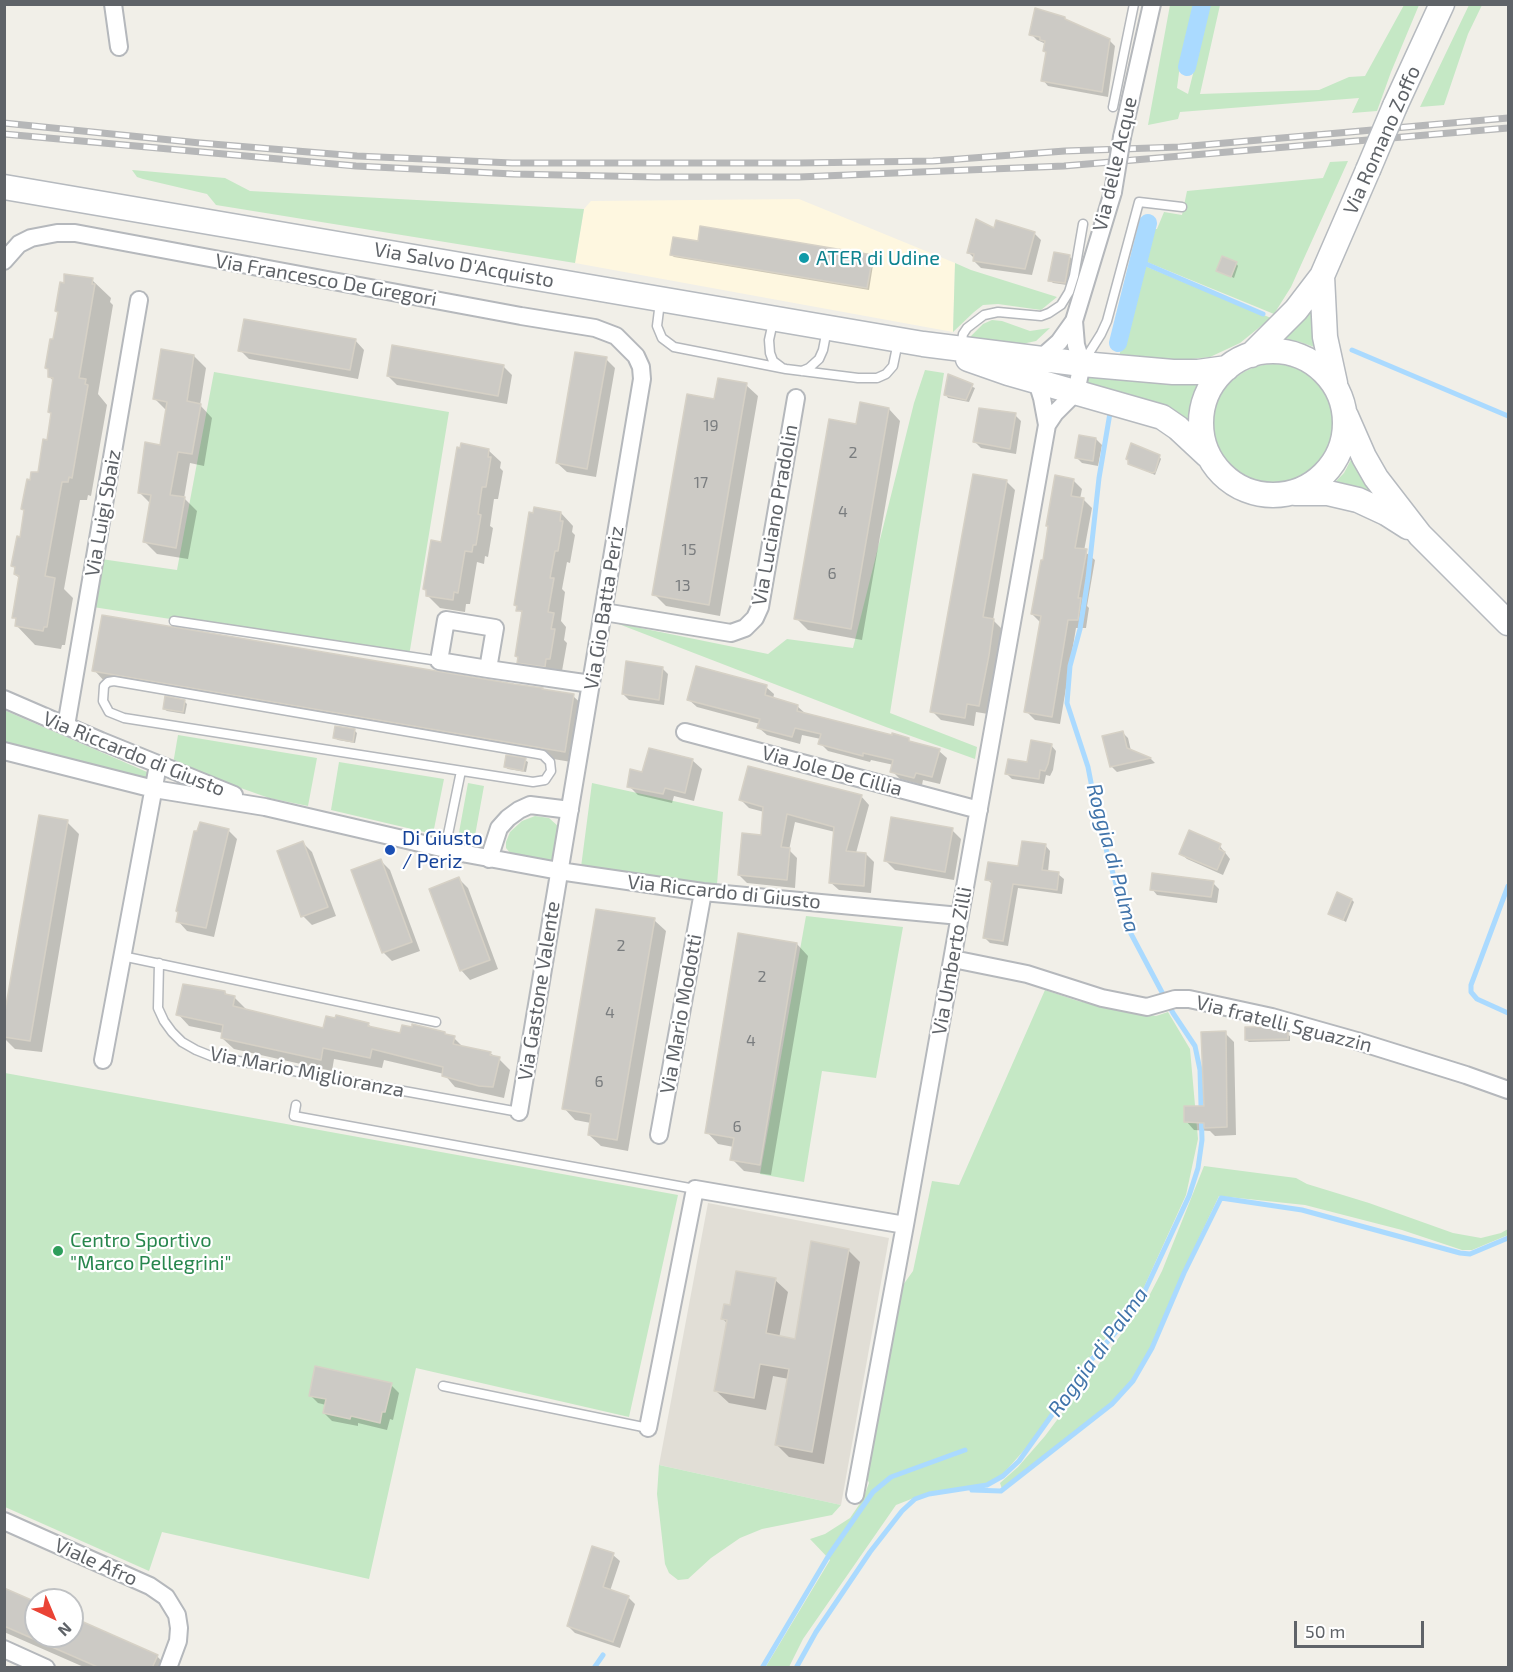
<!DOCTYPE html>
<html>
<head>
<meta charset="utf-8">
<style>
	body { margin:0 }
	#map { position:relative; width:1513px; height:1672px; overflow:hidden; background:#f1efe8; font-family:"Exo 2",sans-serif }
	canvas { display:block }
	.frame { position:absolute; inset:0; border:6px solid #5f6368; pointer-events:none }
	.north { position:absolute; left:24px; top:1588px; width:60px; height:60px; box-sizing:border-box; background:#fff; border:2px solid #bfc1c3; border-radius:50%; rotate:136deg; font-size:16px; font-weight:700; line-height:24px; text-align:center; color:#5f6368 }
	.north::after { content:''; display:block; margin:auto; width:21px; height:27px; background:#ea4335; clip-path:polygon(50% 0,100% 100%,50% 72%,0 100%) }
	.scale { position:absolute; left:1294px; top:1621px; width:130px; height:27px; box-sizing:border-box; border:3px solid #5f6368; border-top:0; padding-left:8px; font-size:18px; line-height:21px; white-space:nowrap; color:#5f6368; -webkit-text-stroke:4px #fff; paint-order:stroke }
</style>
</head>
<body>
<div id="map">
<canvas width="1513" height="1672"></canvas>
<div class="frame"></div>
<div class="north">N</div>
<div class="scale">50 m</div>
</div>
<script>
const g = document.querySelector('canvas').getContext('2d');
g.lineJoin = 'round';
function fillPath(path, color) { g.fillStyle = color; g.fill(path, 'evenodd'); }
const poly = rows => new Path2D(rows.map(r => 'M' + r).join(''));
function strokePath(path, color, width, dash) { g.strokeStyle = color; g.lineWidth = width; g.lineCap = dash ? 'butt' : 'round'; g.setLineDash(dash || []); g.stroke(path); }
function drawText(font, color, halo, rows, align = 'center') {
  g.font = font + ' "Exo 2",sans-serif'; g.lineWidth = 4.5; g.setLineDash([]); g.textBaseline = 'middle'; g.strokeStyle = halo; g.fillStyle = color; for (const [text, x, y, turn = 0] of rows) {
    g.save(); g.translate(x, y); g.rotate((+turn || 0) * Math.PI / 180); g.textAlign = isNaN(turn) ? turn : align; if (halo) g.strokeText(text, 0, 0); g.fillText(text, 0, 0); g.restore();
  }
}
const commercial = poly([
	[799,199,955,263,953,332,575,263,584,209,591,201]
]);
const education = poly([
	[708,1203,889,1238,841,1505,659,1465]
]);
const green = poly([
	[1170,5,1194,5,1180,65,1177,88,1188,94,1210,5,1220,5,1200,94,1319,90,1349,77,1365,76,1404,5,1419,5,1391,72,1377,111,1352,113,1359,98,1180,112,1178,119,1148,125],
	[1469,5,1482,5,1468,34,1444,105,1420,107],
	[1348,161,1291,287,1274,314,1142,260,1151,229,1157,229,1164,212,1182,215,1187,191,1323,178,1330,162],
	[132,170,225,178,250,191,584,209,575,263,216,205,207,194,143,179,137,177],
	[955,263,971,270,1057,297,1041,310,998,304,983,305,974,312,953,332],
	[1140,264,1271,318,1240,343,1210,357,1174,361,1119,357],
	[1317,288,1320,349,1300,342,1277,339],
	[992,320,1002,321,1030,331,1050,328,1036,341,1022,344,970,337,983,324],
	'1213 425a61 61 0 1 1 122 0a61 61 0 1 1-122 0Z',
	[925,370,944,373,890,713,977,747,975,759,886,727,616,623,768,654,787,639,853,648,914,403],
	[1087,371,1203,379,1195,394,1191,411,1190,428,1084,388],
	[214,372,449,412,409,656,93,607,101,559,177,570],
	[1355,452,1392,508,1330,487,1344,473],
	[4,710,147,772,148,783,5,744],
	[178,735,317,758,308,806,269,798,173,764],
	[339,762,444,779,433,834,331,810],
	[468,783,484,786,474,841,458,838],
	[592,783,723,812,717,884,581,867],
	[535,816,549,818,559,827,557,855,552,862,511,854,506,848,506,842,510,832,522,821],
	[806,916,903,927,876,1078,822,1071,804,1182,760,1174],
	[1045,990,1078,1001,1156,1016,1168,1012,1190,1049,1198,1139,1186,1195,1140,1296,1090,1357,1033,1440,1003,1474,986,1484,929,1492,896,1505,803,1639,789,1667,765,1668,830,1560,810,1539,825,1534,850,1518,863,1499,869,1483,867,1478,903,1285,913,1271,932,1181,959,1185],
	[5,1073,678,1195,629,1417,416,1368,369,1579,162,1532,149,1571,5,1507],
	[1204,1166,1296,1178,1307,1184,1369,1203,1453,1233,1481,1238,1501,1233,1508,1229,1508,1235,1472,1250,1462,1250,1402,1230,1305,1205,1219,1196,1183,1272,1151,1347,1132,1379,1111,1404,1002,1489,1000,1483,1018,1467,1045,1436,1147,1300,1162,1271],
	[659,1465,841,1505,832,1515,762,1529,740,1538,711,1558,688,1579,678,1580,669,1573,665,1564,657,1494]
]);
const shadow = poly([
	[1064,18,1069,23,1110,41,1115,46,1108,97,1048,86,1043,80,1047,53,1046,44,1037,40,1031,34],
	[994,230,1034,233,1041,240,1032,275,981,268,974,261,975,259,968,252],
	[699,243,872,257,874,259,869,290,674,257,671,254],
	[1069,256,1072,259,1067,285,1053,283,1050,280],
	[1236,263,1238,266,1234,278,1218,270],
	[92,280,111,298,110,302,113,305,98,394,107,405,91,496,88,495,87,500,80,500,64,589,73,598,65,645,62,645,61,649,35,645,17,626,17,620,14,617,20,579,15,574,16,569,13,566,21,538,31,482,39,474,48,442,53,415,49,411,54,382,49,376,59,314,57,311],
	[355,340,364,350,358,379,249,359,240,350],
	[194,356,206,368,200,405,212,418,204,466,190,463,184,498,197,511,188,559,157,554,145,542,151,504,139,492,162,446,167,411,155,399],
	[606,359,615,368,596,477,567,472,557,463],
	[503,366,512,375,507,404,397,385,388,376],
	[949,376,975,388,969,402,948,398,946,395],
	[746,385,758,396,720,616,666,606,654,594,715,401],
	[889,409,900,421,862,640,808,630,796,618,857,426],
	[1015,415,1021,421,1016,454,981,448,975,442],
	[1096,439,1102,445,1098,466,1082,463,1076,457],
	[488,450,501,462,500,468,503,471,498,499,494,499,490,526,493,528,488,557,485,556,484,564,477,562,470,604,466,604,465,612,440,608,427,595,427,592,425,589,443,544],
	[1159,456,1161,459,1155,475,1129,463],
	[1073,480,1082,489,1080,499,1083,499,1092,508,1084,551,1095,560,1087,606,1089,608,1086,628,1076,628,1060,724,1035,720,1026,711,1041,623,1032,614,1044,562],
	[1006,481,1015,490,993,620,1002,629,988,714,976,712,974,726,941,720,932,711],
	[561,513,573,526,572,532,575,535,570,563,567,562,562,589,565,592,561,621,566,627,564,640,567,643,562,671,531,675,519,662,519,659,516,656,523,615,515,604],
	[662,668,668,674,664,705,629,700,623,694],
	[94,670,573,696,586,708,577,763,106,683],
	[766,687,774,694,773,699,797,706,806,714,908,740,912,743,939,751,947,758,940,784,923,780,922,785,900,779,892,771,894,765,871,760,870,762,828,751,820,743,821,739,802,735,800,744,767,735,759,728,760,724,697,707,689,700],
	[184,701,187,704,185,714,167,711,164,709],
	[354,730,357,733,355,743,338,740,335,738],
	[1123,733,1128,738,1131,751,1151,759,1155,763,1117,772,1111,766],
	[1051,745,1056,751,1053,770,1050,776,1046,775,1044,784,1012,779,1007,774,1029,764],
	[525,760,528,762,526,772,508,769,505,767],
	[692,760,702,769,694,801,674,796,672,803,638,795,629,786,644,774],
	[861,796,869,805,856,853,866,854,874,862,871,893,839,890,830,882,835,832,795,822,789,850,797,858,795,888,747,883,739,875,762,837,764,812,749,808,741,800],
	[67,822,79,834,42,1052,15,1049,4,1038,4,1025],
	[228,830,237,839,214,937,187,931,178,921],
	[952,830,961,839,954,880,895,870,886,861],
	[303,843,312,852,336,916,312,925,303,916],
	[1045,845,1050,851,1048,872,1058,874,1064,879,1062,894,1018,888,1008,946,990,943,984,937,993,885,987,879,1020,868],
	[1220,846,1230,859,1223,875,1187,859,1181,854],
	[381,861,390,870,420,951,392,961,383,952],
	[459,879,468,888,498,969,470,980,461,970],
	[1213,883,1219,889,1217,903,1157,895,1152,889],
	[1352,900,1354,902,1346,922,1330,913],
	[654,920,666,931,628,1151,601,1146,589,1135,591,1123,575,1120,564,1108],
	[797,944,808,956,771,1175,744,1171,732,1159,734,1147,718,1144,707,1132],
	[225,992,228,996,234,997,246,1009,246,1011,324,1030,368,1024,372,1028,401,1035,454,1038,463,1047,490,1053,499,1059,510,1070,504,1098,455,1087,444,1074,384,1060,382,1068,334,1059,332,1071,234,1049,222,1038,223,1033,189,1026,178,1014],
	[1225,1033,1234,1042,1236,1135,1215,1136,1210,1131,1194,1130,1186,1121,1205,1107],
	[1287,1034,1290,1036,1290,1041,1249,1042,1246,1040],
	[848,1250,860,1262,824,1464,789,1457,777,1445,789,1379,773,1376,766,1410,729,1403,716,1391,728,1324,723,1319,732,1307,775,1280,788,1292,779,1338,796,1341],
	[391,1385,399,1393,393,1420,390,1419,387,1430,358,1423,358,1426,332,1421,324,1413,326,1405,318,1403,310,1395],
	[613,1555,620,1561,610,1591,628,1597,635,1604,620,1648,575,1633,568,1626],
	[4,1590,36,1604,36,1636,72,1636,72,1619,157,1656,168,1668,86,1668,4,1632]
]);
const stream = poly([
	[1139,261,1263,314],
	[1352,350,1508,416],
	[1508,886,1471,985,1471,992,1477,999,1508,1013],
	[972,1490,1001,1491,1112,1404,1133,1381,1152,1348,1184,1273,1221,1198,1302,1210,1460,1253,1470,1254,1508,1238],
	[594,1668,603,1655],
	[762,1668,829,1555,873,1492,891,1477,965,1450],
	[796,1668,816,1632,870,1552,902,1511,915,1499,929,1494,987,1485,1003,1476,1019,1461,1092,1359,1115,1333,1142,1297,1189,1196,1198,1168,1202,1140,1200,1070,1195,1046,1173,1013,1129,930,1099,824,1088,767,1067,703,1070,666,1080,629,1088,578,1099,478,1110,413]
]);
const canal = poly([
	[1187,67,1202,4],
	[1118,343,1148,223]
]);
const building = poly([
	[1035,8,1065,17,1065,19,1110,39,1102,92,1041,81,1046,52,1043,51,1045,41,1040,40,1040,37,1029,35,1035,8],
	[976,219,994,228,996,220,1035,232,1025,269,973,261,974,254,967,253,976,219],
	[700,226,873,255,867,288,670,255,673,237,698,241,700,226],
	[1054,252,1070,255,1065,283,1048,281,1054,252],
	[1222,256,1237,262,1231,277,1216,271,1222,256],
	[64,274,93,278,92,284,95,284,79,378,86,379,85,384,88,385,72,478,69,477,68,482,62,482,45,576,55,578,47,627,44,627,43,631,15,626,16,618,12,618,19,576,14,574,15,567,11,566,17,536,20,537,24,510,21,509,27,479,30,480,31,472,38,472,43,439,47,440,51,413,48,412,53,378,48,377,48,369,45,368,50,339,53,339,58,312,55,311,60,282,64,283,64,274],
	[244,319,356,339,350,370,238,351,244,319],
	[392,345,504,365,498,396,387,376,392,345],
	[161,349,194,355,187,401,201,404,192,454,178,452,170,495,185,497,176,548,143,542,151,495,138,493,145,442,160,445,167,402,153,399,161,349],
	[575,352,607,357,587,469,556,463,575,352],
	[948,374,973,384,966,400,944,395,948,374],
	[718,378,747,383,709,605,652,595,687,394,714,399,718,378],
	[860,402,889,408,851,629,794,619,829,419,856,424,860,402],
	[979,408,1016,413,1010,449,973,442,979,408],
	[1079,435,1096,438,1093,461,1075,458,1079,435],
	[461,443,489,449,488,457,491,457,486,487,482,487,478,514,481,515,476,545,473,545,472,552,465,551,458,593,454,592,453,600,426,596,426,590,423,589,431,540,441,542,457,447,460,448,461,443],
	[1131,443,1160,455,1155,472,1152,473,1128,464,1128,460,1126,459,1131,443],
	[973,474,1007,480,983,617,994,619,989,655,979,706,967,704,965,718,930,712,973,474],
	[1055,475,1074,479,1071,496,1084,498,1075,548,1087,549,1078,598,1081,598,1078,620,1068,620,1052,717,1024,712,1041,616,1031,614,1041,560,1043,560,1048,526,1046,526,1055,475],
	[534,507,561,512,560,521,563,521,558,551,555,551,550,578,554,578,548,612,554,613,551,629,555,629,550,659,546,659,545,667,517,663,518,657,515,656,522,611,516,611,517,606,514,605,529,512,533,513,534,507],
	[102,615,514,684,543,688,542,689,574,694,565,752,92,671,102,615],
	[626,661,663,667,659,700,622,694,626,661],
	[696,666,767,685,765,695,798,705,797,711,892,735,892,733,909,738,909,741,940,749,932,777,916,773,914,778,890,772,893,760,863,753,863,756,818,744,821,734,795,728,792,737,757,728,760,719,687,700,696,666],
	[165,696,185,700,183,712,163,709,165,696],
	[335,726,355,729,353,742,333,738,335,726],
	[1123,731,1127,748,1151,758,1110,767,1102,736,1123,731],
	[1031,740,1052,744,1048,764,1045,771,1040,770,1039,779,1005,774,1008,759,1027,762,1031,740],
	[649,748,693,759,685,793,665,788,663,794,627,787,630,769,642,772,649,748],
	[506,755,526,758,523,771,504,767,506,755],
	[748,766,862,795,846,851,866,853,864,886,829,883,834,827,787,814,781,847,790,848,787,880,738,875,742,833,761,835,763,807,739,800,748,766],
	[39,815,68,820,30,1041,4,1037,4,1017,39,815],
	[891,817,953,828,945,872,884,861,891,817],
	[200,822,229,829,206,928,176,922,178,912,176,911,194,831,197,831,200,822],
	[1189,830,1221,844,1219,849,1225,852,1217,870,1179,854,1189,830],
	[303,841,328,907,301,917,277,851,303,841],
	[1022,841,1046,844,1042,870,1059,872,1057,890,1013,884,1003,941,983,938,992,881,985,880,988,862,1018,866,1022,841],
	[381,859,412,942,382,953,351,870,381,859],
	[1152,873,1214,881,1211,897,1150,890,1152,873],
	[459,877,490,960,460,971,429,889,459,877],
	[1337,892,1352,899,1343,920,1328,914,1337,892],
	[596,909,655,918,617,1140,588,1135,591,1114,562,1109,596,909],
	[738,933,797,943,760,1165,730,1160,734,1138,705,1133,738,933],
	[183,984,225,991,225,994,235,996,233,1006,323,1028,326,1016,335,1018,336,1015,369,1023,368,1026,400,1033,402,1025,412,1027,412,1024,445,1032,445,1034,455,1036,453,1044,491,1052,490,1055,500,1057,493,1087,479,1086,442,1076,443,1067,372,1049,370,1058,323,1048,321,1060,221,1038,223,1025,176,1015,183,984],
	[1245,1027,1270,1027,1288,1032,1288,1039,1245,1040,1245,1027],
	[1226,1031,1227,1127,1204,1128,1204,1123,1184,1122,1184,1106,1204,1106,1201,1032,1226,1031],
	[811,1241,849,1249,812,1452,775,1445,789,1369,760,1364,754,1398,714,1391,727,1320,721,1319,724,1304,730,1305,736,1271,776,1278,766,1333,795,1339,811,1241],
	[315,1366,392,1383,385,1412,382,1412,380,1423,351,1416,350,1419,323,1413,326,1399,309,1396,315,1366],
	[592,1546,614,1553,603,1587,629,1596,613,1642,567,1626,592,1546],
	[4,1588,36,1602,36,1636,72,1636,72,1617,158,1655,152,1668,100,1668,4,1626,4,1588]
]);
const lane = poly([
	[1113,107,1134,4],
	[660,302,657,326,662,338,674,347,786,369,858,378,877,378,886,374,893,366,898,342],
	[773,322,769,340,770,353,773,361,781,367],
	[961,347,963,334,967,328,984,315,998,312,1041,316,1049,313,1061,305,1069,292,1074,276,1083,224],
	[1084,361,1101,334,1107,321,1139,202,1182,207],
	[802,371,809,368,819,359,823,350,827,329],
	[174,621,439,661],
	[114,681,538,754,543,755,550,762,551,771,545,780,533,782,124,718,109,712,103,701,104,686,108,682,114,681],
	[445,849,461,771],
	[122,956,436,1022],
	[159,963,158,1008,164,1021,172,1032,182,1042,196,1050,211,1056,519,1112],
	[296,1105,294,1116,695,1189],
	[443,1386,648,1428]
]);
const street = poly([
	[113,4,119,47],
	[1122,137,1152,4],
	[4,261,19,244,31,238,57,233,75,233,521,316,595,328,616,336,636,356,641,367,642,379,519,1112],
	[1047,425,1055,413,1076,392,1082,364,1076,345,1074,321],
	[604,612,731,633,745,628,755,618,760,607,796,398],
	[488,669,495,628,446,620,439,661,488,669,591,684],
	[4,699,101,741,234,795],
	[66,726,139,300],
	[685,732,979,810],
	[4,751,154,789,265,807,467,854,559,871,703,892,960,916],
	[489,859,499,828,508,818,519,810,530,805,570,810],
	[953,959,1027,974,1102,998,1147,1007,1175,999,1189,999,1272,1017,1357,1041,1466,1075,1508,1090],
	[103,1060,158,765],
	[659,1135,703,892],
	[648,1428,695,1189,905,1225],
	[855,1495,905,1225,1047,425,1042,398,1037,382,1041,358,1059,342,1074,321,1113,192],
	[4,1521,150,1586,166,1597,177,1615,179,1628,178,1641,168,1668],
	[4,1649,46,1668]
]);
const secondary = poly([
	[1395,106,1442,4],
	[4,187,923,344,1082,364,1173,372,1198,372,1227,368],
	[1322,276,1325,337,1335,383],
	'1201 423a72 72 0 1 1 144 0a72 72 0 1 1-144 0Z',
	[1251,355,1296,310,1322,276,1368,170],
	[968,359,1008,373,1162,417,1178,428,1207,455],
	[1346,416,1364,457,1376,478,1420,535,1508,623],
	[1295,493,1328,493,1358,500,1386,513,1408,527]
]);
const rail = poly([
	[4,123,200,143,357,156,512,163,799,163,933,161,1065,151,1180,147,1508,118],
	[4,134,356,166,513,174,655,177,799,177,1064,166,1508,128]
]);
const streetBridge = poly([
	[1113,192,1122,137]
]);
const secondaryBridge = poly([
	[1368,170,1395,106]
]);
const markers = [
	[804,258,6,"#0f9aa8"],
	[390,850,6,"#1a4fb4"],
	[58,1251,6,"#2e9e5b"]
];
const numberNames = [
	["19",711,426],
	["2",853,453],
	["17",701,483],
	["4",843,512],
	["15",689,550],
	["6",832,574],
	["13",683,586],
	["2",621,946],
	["2",762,977],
	["4",610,1013],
	["4",751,1041],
	["6",599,1082],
	["6",737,1127]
];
const streetNames = [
	["Via Romano Zoffo",1382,140,-66],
	["Via delle Acque",1115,164,-77],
	["Via Salvo D'Acquisto",464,265,10],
	["Via Francesco De Gregori",326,280,10],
	["Via Luigi Sbaiz",103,513,-80],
	["Via Luciano Pradolin",775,515,-80],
	["Via Gio Batta Periz",604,608,-81],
	["Via Riccardo di Giusto",134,754,22],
	["Via Jole De Cillia",832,771,15],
	["Via Riccardo di Giusto",724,892,6],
	["Via Umberto Zilli",952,961,-80],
	["Via Gastone Valente",539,991,-81],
	["Via Mario Modotti",681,1014,-80],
	["Via fratelli Sguazzin",1284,1024,14],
	["Via Mario Miglioranza",307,1072,11],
	["Viale Afro",96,1562,24]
];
const cultureNames = [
	["ATER di Udine",816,258]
];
const transitNames = [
	["Di Giusto",402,838],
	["/ Periz",402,861]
];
const leisureNames = [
	["Centro Sportivo",70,1240],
	["\"Marco Pellegrini\"",70,1263]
];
const waterNames = [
	["Roggia di Palma",1113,858,75],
	["Roggia di Palma",1098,1352,-54]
];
fillPath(commercial, '#fef7e0');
fillPath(education, '#e1ded6');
fillPath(green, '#c5e8c5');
fillPath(shadow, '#0003');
strokePath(stream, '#aadaff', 5);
strokePath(canal, '#aadaff', 18);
fillPath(building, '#cccac5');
strokePath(building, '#d6d1c6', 1.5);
strokePath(lane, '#b5b8bc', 11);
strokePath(street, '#b5b8bc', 20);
strokePath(secondary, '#b6babf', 27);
strokePath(lane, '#fff', 8);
strokePath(street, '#fff', 16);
strokePath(secondary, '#fff', 24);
strokePath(rail, '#b6b7b8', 7);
strokePath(rail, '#fff', 4.5, [14]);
strokePath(streetBridge, '#b5b8bc', 20, []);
strokePath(secondaryBridge, '#b6babf', 27, []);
strokePath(streetBridge, '#fff', 16);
strokePath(secondaryBridge, '#fff', 24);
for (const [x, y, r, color] of markers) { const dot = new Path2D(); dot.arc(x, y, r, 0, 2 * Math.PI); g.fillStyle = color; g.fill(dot); strokePath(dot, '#fff', 2); }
drawText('16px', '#7a7d7f', null, numberNames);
drawText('20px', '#5f6368', '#fff', streetNames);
drawText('20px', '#0d838f', '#fff', cultureNames, 'left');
drawText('20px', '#164399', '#fff', transitNames, 'left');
drawText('20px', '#27864d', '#fff', leisureNames, 'left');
drawText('italic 21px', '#4174aa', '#fff', waterNames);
</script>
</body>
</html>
